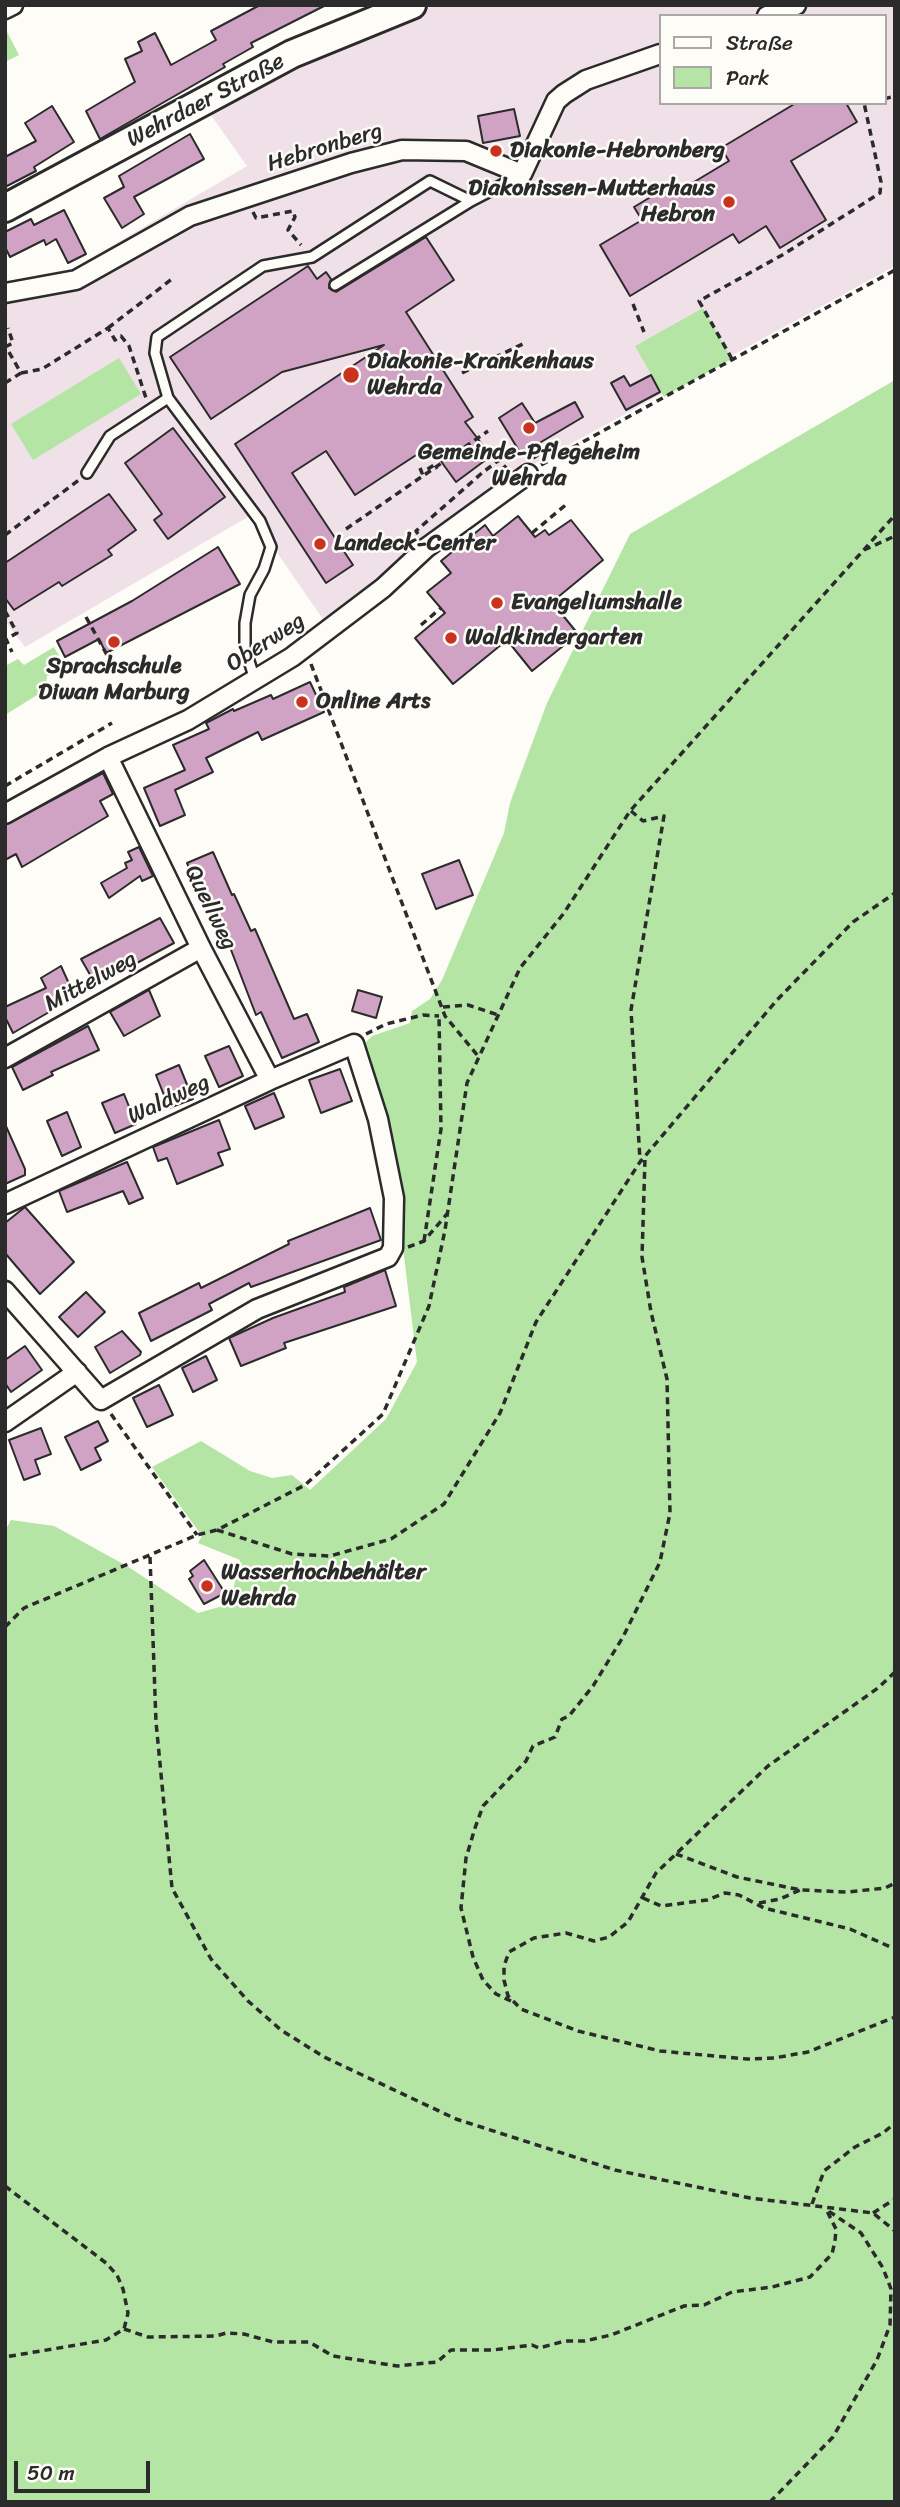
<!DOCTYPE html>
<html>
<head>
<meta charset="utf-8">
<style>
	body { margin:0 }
	#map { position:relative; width:900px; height:2507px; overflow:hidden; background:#fdfcf7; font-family:Sriracha,sans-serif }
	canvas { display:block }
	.frame { position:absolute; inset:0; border:7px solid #2b2b2b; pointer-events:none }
	.legend { position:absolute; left:659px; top:14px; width:228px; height:91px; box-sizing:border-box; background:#fdfcf7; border:2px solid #a9a8a5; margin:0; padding:9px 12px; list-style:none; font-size:21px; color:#2b2b2b }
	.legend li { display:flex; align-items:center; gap:14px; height:35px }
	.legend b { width:35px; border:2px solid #a9a8a5 }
	.scale { position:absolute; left:14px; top:2461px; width:136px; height:32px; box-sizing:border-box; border:4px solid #2b2b2b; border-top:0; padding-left:9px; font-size:21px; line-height:24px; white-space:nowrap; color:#2b2b2b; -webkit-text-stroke:5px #fdfcf7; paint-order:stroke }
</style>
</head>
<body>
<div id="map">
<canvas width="900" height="2507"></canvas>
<div class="frame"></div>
<ul class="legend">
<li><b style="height:9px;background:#fdfcf7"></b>Straße</li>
<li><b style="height:19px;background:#b4e5a5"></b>Park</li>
</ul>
<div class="scale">50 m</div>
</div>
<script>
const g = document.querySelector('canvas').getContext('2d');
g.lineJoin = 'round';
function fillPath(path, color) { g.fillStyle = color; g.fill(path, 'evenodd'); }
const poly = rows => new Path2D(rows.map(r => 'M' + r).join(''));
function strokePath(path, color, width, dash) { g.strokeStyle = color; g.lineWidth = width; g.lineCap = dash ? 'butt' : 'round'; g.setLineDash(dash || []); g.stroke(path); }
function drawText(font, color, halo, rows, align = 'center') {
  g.font = font + ' Sriracha,sans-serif'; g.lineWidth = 5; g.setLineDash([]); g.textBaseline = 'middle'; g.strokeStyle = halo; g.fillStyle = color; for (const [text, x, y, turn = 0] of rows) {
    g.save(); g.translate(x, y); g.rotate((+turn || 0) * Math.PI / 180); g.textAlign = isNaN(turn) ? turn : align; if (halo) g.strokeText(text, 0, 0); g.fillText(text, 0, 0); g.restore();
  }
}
const built = poly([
	[435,5,895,5,895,266,494,486,327,625,251,515,25,647,5,621,5,285,59,277,247,166,208,111,296,63],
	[660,16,884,16,884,103,660,103]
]);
const green = poly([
	[5,28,19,55,5,62],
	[703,308,732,359,664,397,635,346],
	[119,358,141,394,33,460,11,424],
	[895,380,895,2502,5,2502,5,1531,11,1520,54,1526,127,1566,198,1613,230,1604,240,1560,198,1543,202,1536,152,1467,201,1441,250,1471,272,1478,292,1475,310,1490,386,1419,417,1362,403,1248,397,1247,363,1045,372,1036,410,1023,412,1011,430,999,442,980,504,833,510,803,547,703,630,534],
	[54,647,67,670,47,676,46,688,42,692,5,715,5,666,18,659,24,665]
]);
const building = poly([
	[260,5,326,5,251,43,253,47,223,64,225,67,100,139,86,111,135,82,125,59,142,51,138,42,155,33,171,65,216,40,211,31,260,5],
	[796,103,846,103,857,122,791,161,826,220,780,248,766,226,739,243,733,234,630,296,600,245,642,220,634,207,664,189,669,197,729,161,721,148,796,103],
	[52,106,74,142,34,167,36,171,5,187,5,157,36,141,25,123,52,106],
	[514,109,520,136,483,143,478,116,514,109],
	[190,134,204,159,134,197,144,214,122,228,104,198,124,187,119,176,190,134],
	[64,210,86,254,68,263,56,239,46,245,44,240,10,257,5,247,5,232,31,219,34,225,64,210],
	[426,237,454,280,406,312,473,417,465,422,491,456,456,482,430,446,355,495,326,451,292,473,353,565,326,583,235,444,384,345,282,372,211,419,170,357,308,266,317,279,326,272,331,279,329,288,336,292,426,237],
	[651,375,660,392,626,410,611,383,624,376,630,386,651,375],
	[575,402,583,417,521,454,499,418,522,403,535,423,575,402],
	[173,428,225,497,168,539,154,520,162,514,125,463,173,428],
	[109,494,136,530,108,550,112,555,62,586,59,582,14,610,5,598,5,563,109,494],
	[518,516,535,537,545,530,549,535,571,520,603,560,552,602,578,634,532,671,507,640,453,684,415,638,445,613,427,592,451,573,441,561,485,525,493,536,518,516],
	[218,547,240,584,106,653,99,639,65,657,57,641,132,601,218,547],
	[310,682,324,712,262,740,258,732,206,758,213,772,175,790,185,815,160,826,144,788,185,770,173,745,209,729,206,723,233,709,234,711,271,695,273,699,310,682],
	[103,773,113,794,100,801,108,816,22,867,16,854,5,860,5,825,103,773],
	[139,847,153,876,142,881,140,876,109,898,101,883,127,868,125,863,132,860,128,852,139,847],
	[213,852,232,895,234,894,251,931,255,929,294,1019,307,1014,319,1042,282,1058,261,1012,256,1015,223,929,221,930,203,891,199,892,187,863,213,852],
	[459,860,473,895,436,909,422,874,459,860],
	[160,918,174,943,96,985,81,959,160,918],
	[61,966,75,997,13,1033,5,1017,5,1007,46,988,41,978,61,966],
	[149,990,160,1016,124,1036,110,1012,149,990],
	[358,990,382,997,376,1018,352,1011,358,990],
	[88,1026,99,1050,51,1072,53,1075,23,1090,12,1067,88,1026],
	[229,1046,243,1076,219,1087,205,1056,229,1046],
	[179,1065,193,1099,169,1108,156,1075,179,1065],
	[340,1069,352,1101,321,1113,309,1080,340,1069],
	[274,1093,284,1117,255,1129,245,1106,274,1093],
	[124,1094,136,1124,115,1133,102,1103,124,1094],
	[67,1112,81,1147,62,1156,47,1121,67,1112],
	[219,1120,230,1149,218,1153,223,1165,177,1184,167,1158,158,1161,153,1147,219,1120],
	[5,1124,25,1169,25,1175,5,1184,5,1124],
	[127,1162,143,1198,129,1204,123,1191,67,1212,59,1191,127,1162],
	[25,1207,74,1262,40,1294,5,1253,5,1223,25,1207],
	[370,1208,381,1240,251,1287,249,1283,209,1304,212,1310,151,1341,139,1313,199,1283,201,1288,289,1244,288,1241,370,1208],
	[385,1270,396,1306,284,1343,286,1348,241,1366,229,1338,273,1318,345,1292,344,1287,385,1270],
	[86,1292,105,1312,78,1337,59,1317,86,1292],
	[122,1331,141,1352,140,1355,110,1373,95,1347,122,1331],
	[25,1346,42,1370,11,1392,5,1383,5,1360,25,1346],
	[206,1356,217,1380,193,1392,182,1368,206,1356],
	[159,1385,173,1415,147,1427,133,1398,159,1385],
	[98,1421,108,1441,95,1448,101,1460,81,1470,65,1437,98,1421],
	[41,1428,51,1454,35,1460,40,1474,24,1480,9,1440,41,1428],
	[204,1560,225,1593,204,1604,189,1579,193,1576,190,1571,204,1560]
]);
const path = poly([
	[884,99,895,96],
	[253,212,256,218,293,211,295,217,288,230,301,245],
	[633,304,644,332],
	[108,328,172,279],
	[5,347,13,343,8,328],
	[732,359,699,301,784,254,880,193,881,182,864,103],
	[21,373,42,369,108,328,115,340,121,336,129,346,146,398],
	[462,373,525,343],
	[5,383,21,373,6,347],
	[533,458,538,455,545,463],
	[541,465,895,270],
	[420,468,422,473,434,465,437,469],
	[346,529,488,431],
	[532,533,568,503],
	[418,534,416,531,482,473,499,460,507,469],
	[5,535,79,480],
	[864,550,895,536],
	[5,611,17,633,6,639,12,652],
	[86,617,112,664],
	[421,625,441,608],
	[311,664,445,1016,478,1056],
	[5,786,112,723],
	[631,811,643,821,664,816,631,1010,640,1160],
	[443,1007,468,1005,498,1015],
	[366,1034,386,1024,423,1015,439,1016],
	[424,1241,441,1129,439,1016],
	[408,1247,424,1241,447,1214],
	[111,1414,197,1535],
	[217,1530,292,1554,330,1556,391,1539,444,1504,500,1413,536,1322,640,1162,777,1000,853,922,895,893],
	[150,1557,156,1722,172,1888,211,1959,248,2001,281,2030,324,2057,456,2119,615,2170,750,2198,873,2213,895,2231],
	[5,1627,24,1608,197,1535,217,1530,305,1485,383,1414,429,1306,445,1230,467,1083,520,968,564,913,630,811,895,515],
	[895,1672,878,1688,768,1766,656,1873,628,1922,609,1937,594,1941,566,1933,534,1938,509,1952,504,1966,504,1980,508,1996,521,2009,578,2031,660,2051,747,2059,774,2058,808,2052,895,2017],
	[676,1854,737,1877,801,1890,847,1892,885,1888,895,1883],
	[643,1898,661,1906,707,1900,725,1893,739,1895,764,1908,850,1929,895,1949],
	[759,1903,780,1899,800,1890],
	[511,2001,496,1994,483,1980,473,1957,461,1908,466,1858,475,1828,483,1806,526,1761,533,1746,555,1737,562,1719,569,1716,593,1686,623,1637,660,1562,670,1513,667,1379,651,1312,642,1257,645,1158],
	[5,2186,106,2263,117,2275,123,2289,128,2313,124,2329,106,2340,5,2357],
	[812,2204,824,2171,855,2147,883,2133,895,2123],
	[873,2213,895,2199],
	[124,2329,148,2337,216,2336,226,2333,244,2334,273,2342,309,2342,333,2356,397,2366,437,2362,451,2350,493,2350,532,2345,539,2348,565,2341,585,2341,611,2335,684,2306,704,2305,732,2292,772,2287,810,2277,832,2254,835,2241,836,2229,826,2209],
	[770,2502,833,2437,877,2360,890,2325,891,2289,883,2268,861,2233,827,2210]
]);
const lane = poly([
	[335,285,471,201],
	[87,473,110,436,168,398],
	[255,680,245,648,245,623,250,595,264,569,271,547,260,521,168,398,155,353,157,337,263,266,312,257,430,181,471,201,521,175]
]);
const street = poly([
	[5,9,13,5],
	[767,16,796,5],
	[5,293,76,280,190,216,351,163,402,150,466,151,522,174,556,101,564,94,586,80,660,54],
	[108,757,201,948,270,1080],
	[5,814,108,757,188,720,292,657,383,588,426,548,528,474],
	[5,1058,201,948],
	[5,1204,270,1080,354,1044,378,1119,394,1198,393,1248,388,1257,257,1309,101,1400,5,1291],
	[5,1422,77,1372]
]);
const secondary = poly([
	[5,208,292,54,412,5]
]);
const markers = [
	[496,151,7,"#c8321e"],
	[729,202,7,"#c8321e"],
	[351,375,9,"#c8321e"],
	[529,428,7,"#c8321e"],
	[320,544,7,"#c8321e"],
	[497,603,7,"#c8321e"],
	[451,638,7,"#c8321e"],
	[114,642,7,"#c8321e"],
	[302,702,7,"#c8321e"],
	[207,1586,7,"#c8321e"]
];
const streetNames = [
	["Wehrdaer Straße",206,101,-28],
	["Hebronberg",325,148,-17],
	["Oberweg",266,643,-33],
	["Quellweg",210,908,64],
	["Mittelweg",91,982,-29],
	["Waldweg",169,1100,-25]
];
const poiNames = [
	["Diakonie-Hebronberg",510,151],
	["Diakonissen-Mutterhaus",715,189,"right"],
	["Hebron",715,215,"right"],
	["Diakonie-Krankenhaus",367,362],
	["Wehrda",367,388],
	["Gemeinde-Pflegeheim",529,453,"center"],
	["Wehrda",529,479,"center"],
	["Landeck-Center",334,544],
	["Evangeliumshalle",511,603],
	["Waldkindergarten",465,638],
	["Sprachschule",114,667,"center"],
	["Diwan Marburg",114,693,"center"],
	["Online Arts",316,702],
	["Wasserhochbehälter",221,1573],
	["Wehrda",221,1599]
];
fillPath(built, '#f0e1e8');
fillPath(green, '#b4e5a5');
fillPath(building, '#d0a3c5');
strokePath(building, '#2b2b2b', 2);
strokePath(lane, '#2b2b2b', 14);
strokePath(street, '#2b2b2b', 23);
strokePath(secondary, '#2b2b2b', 32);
strokePath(path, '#2b2b2b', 3.5, [7, 5]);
strokePath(lane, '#fdfcf7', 9);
strokePath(street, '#fdfcf7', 18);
strokePath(secondary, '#fdfcf7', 26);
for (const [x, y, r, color] of markers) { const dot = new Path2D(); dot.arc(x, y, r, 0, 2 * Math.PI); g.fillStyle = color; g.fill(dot); strokePath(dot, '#fdfcf7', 2.5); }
drawText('23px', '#2b2b2b', '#fdfcf7', streetNames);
drawText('bold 23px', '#2b2b2b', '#fdfcf7', poiNames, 'left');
</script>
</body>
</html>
